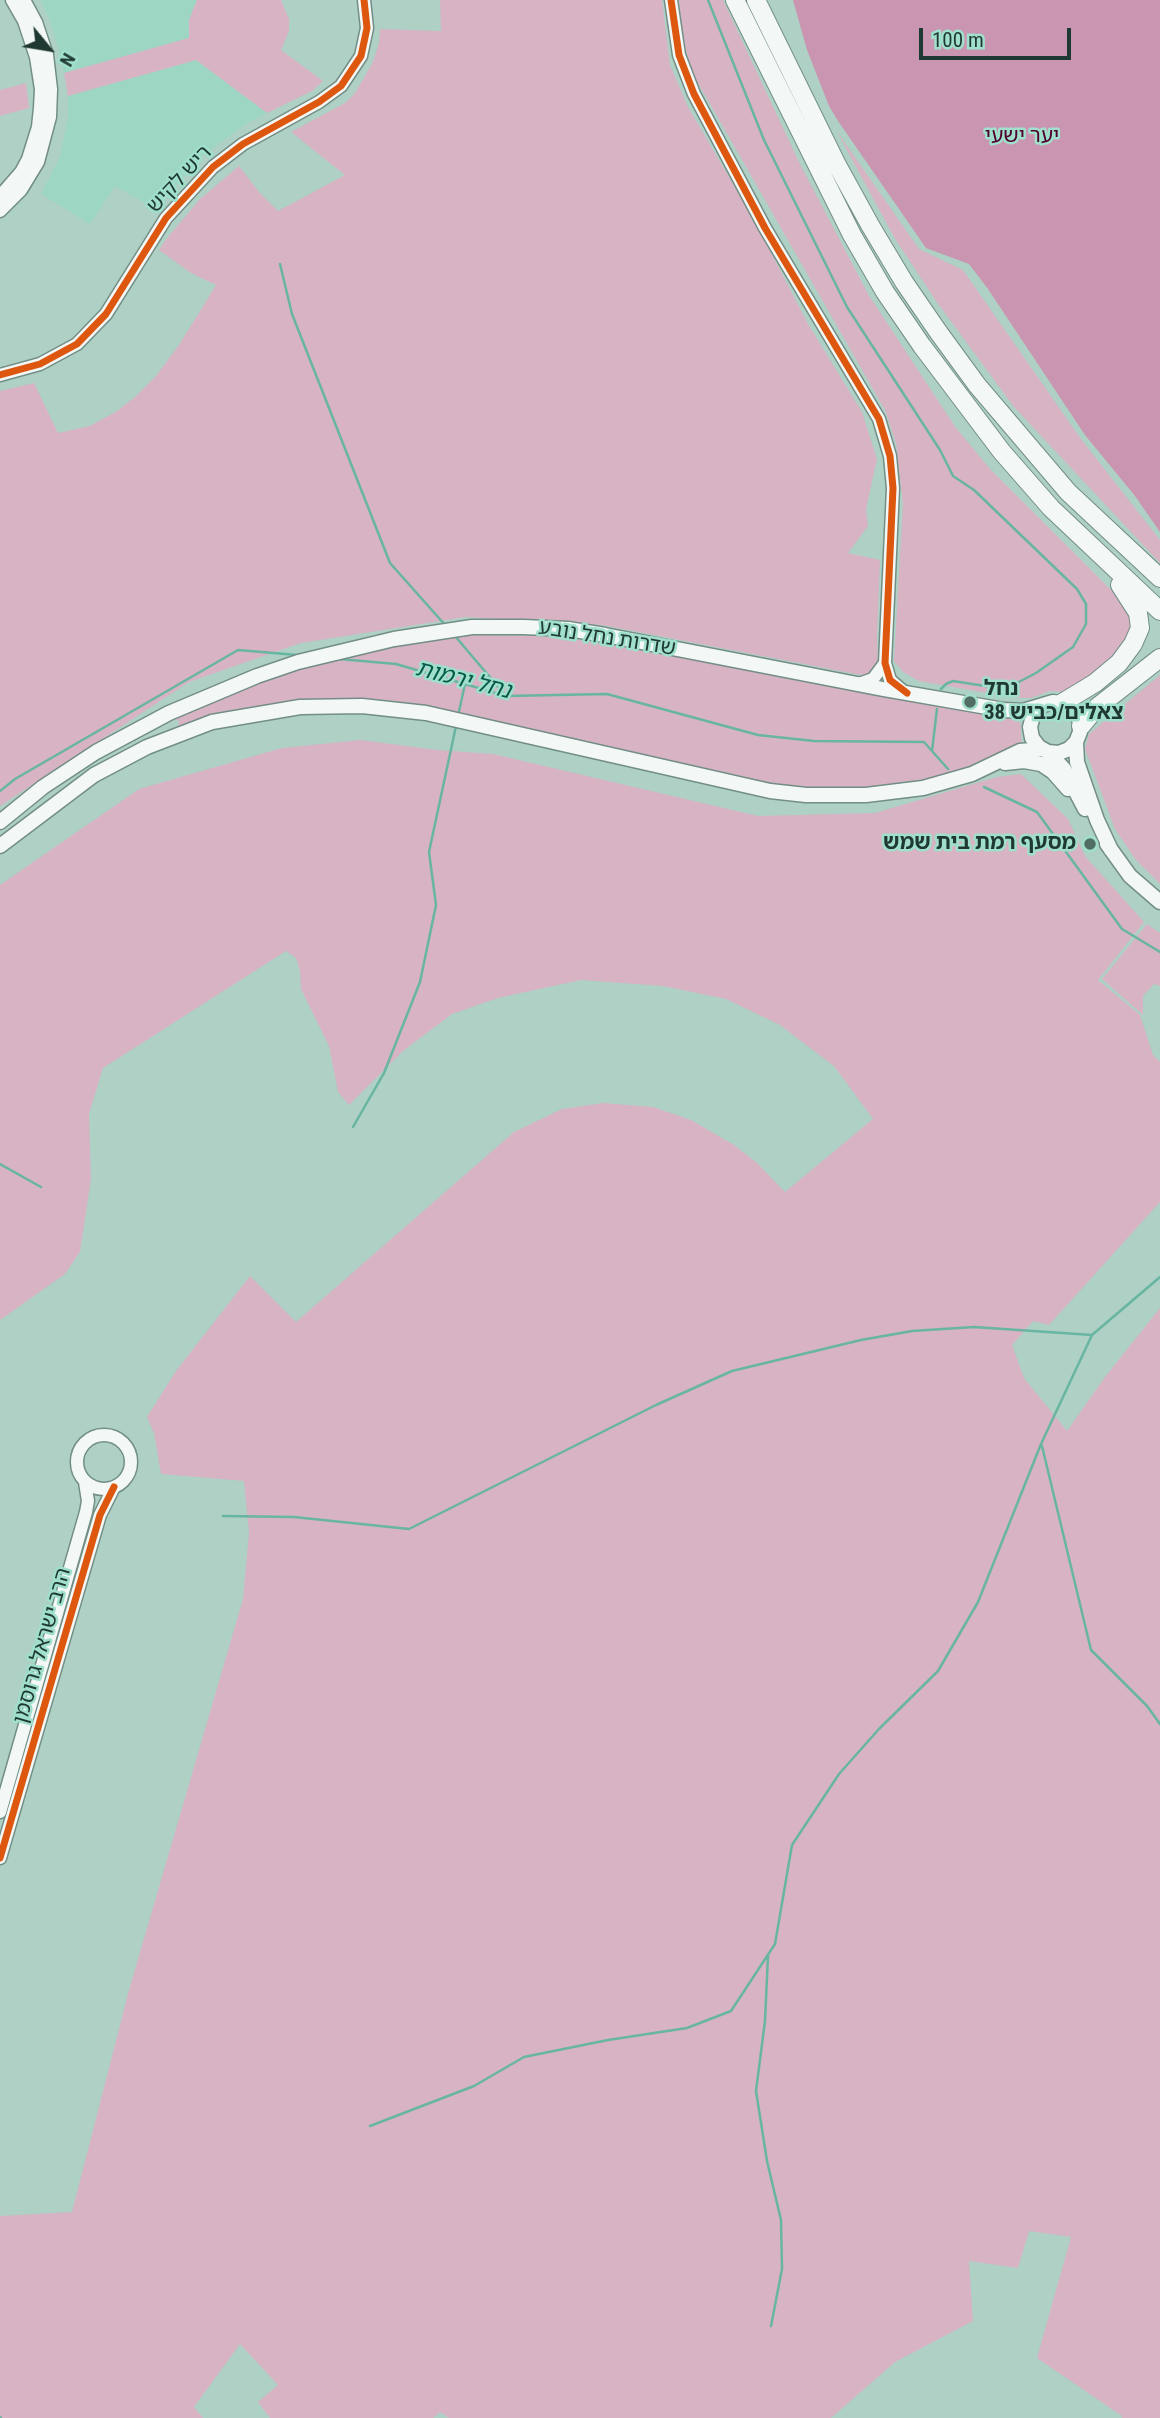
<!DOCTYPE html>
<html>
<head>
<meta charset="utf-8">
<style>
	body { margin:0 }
	#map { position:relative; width:1160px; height:2418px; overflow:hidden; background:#aed0c5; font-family:"Roboto Condensed",sans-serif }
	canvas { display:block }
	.north { position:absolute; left:14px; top:14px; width:70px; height:70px; -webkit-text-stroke:5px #9fdfcb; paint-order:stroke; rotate:120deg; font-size:19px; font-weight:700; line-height:28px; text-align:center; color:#1f3932 }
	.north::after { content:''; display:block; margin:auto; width:24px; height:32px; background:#1f3932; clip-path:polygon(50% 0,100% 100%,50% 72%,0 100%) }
	.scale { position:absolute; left:919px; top:28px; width:152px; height:32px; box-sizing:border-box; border:4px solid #1f3932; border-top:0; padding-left:9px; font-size:21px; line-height:24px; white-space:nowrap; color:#1f3932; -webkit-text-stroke:5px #9fdfcb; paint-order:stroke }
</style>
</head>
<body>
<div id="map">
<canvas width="1160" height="2418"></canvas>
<div class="north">N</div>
<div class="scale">100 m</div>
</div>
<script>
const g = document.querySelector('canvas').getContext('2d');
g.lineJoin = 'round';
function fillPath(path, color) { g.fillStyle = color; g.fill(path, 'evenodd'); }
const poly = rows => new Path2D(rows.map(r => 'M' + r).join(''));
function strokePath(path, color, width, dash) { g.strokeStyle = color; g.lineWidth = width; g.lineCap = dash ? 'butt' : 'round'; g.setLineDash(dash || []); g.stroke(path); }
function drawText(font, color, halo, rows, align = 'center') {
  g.font = font + ' "Roboto Condensed","Noto Sans Hebrew",sans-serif'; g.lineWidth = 5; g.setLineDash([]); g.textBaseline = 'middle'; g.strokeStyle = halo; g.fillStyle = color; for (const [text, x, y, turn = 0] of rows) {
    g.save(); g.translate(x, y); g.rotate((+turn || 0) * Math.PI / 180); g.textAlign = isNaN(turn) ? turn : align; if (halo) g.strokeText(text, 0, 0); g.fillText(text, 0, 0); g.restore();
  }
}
const built = poly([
	[41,0,197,0,193,7,188,30,189,38,64,73,52,26],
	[197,60,267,113,246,124,202,156,156,209,115,186,90,224,41,194,60,157,68,118,68,96]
]);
const green = poly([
	[197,0,281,0,289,19,289,31,281,50,323,81,312,91,267,113,196,60,68,96,64,73,189,38,189,20],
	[440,0,662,0,670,65,688,107,753,218,808,324,862,412,877,459,866,509,868,526,848,553,880,560,877,637,878,664,869,674,861,675,602,625,466,617,301,643,189,682,0,806,0,391,34,383,58,433,90,426,117,411,135,397,156,376,179,345,216,285,191,273,159,250,167,238,200,199,239,166,259,192,278,211,345,175,291,132,345,103,355,93,373,62,379,43,380,29,441,31],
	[679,0,723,0,799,162,868,294,956,428,991,470,1122,601,1129,614,1132,637,1092,679,1063,692,1050,691,1031,698,1016,698,919,681,903,672,894,661,903,504,896,443,885,410,689,67,681,21],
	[26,83,29,108,0,116,0,90],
	[836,130,919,249,963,270,1081,439,1160,540,1160,563,1014,407,936,301,894,237],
	[480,635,539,636,608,643,861,692,1020,715,1022,748,957,775,879,791,773,787,542,734,314,701,231,711,178,726,179,721,173,718,272,677,342,657,443,637],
	[1160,675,1160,884,1136,860,1115,829,1085,749,1089,734],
	[360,740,437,750,493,754,758,816,875,813,997,777,1021,774,1068,819,1085,856,1144,922,1098,980,1140,1015,1153,1055,1160,1062,1160,1202,1049,1325,1033,1321,1012,1345,1024,1378,1067,1431,1105,1377,1160,1308,1160,2418,1122,2418,1122,2416,1037,2358,1071,2237,1029,2231,1018,2268,969,2261,973,2321,895,2362,831,2418,449,2418,440,2412,433,2418,270,2418,258,2402,278,2385,240,2344,194,2407,203,2418,0,2418,0,2216,72,2212,129,1990,243,1599,249,1533,244,1481,161,1474,154,1433,147,1417,176,1371,250,1276,296,1322,514,1132,562,1109,603,1103,653,1107,691,1120,734,1145,757,1163,785,1192,873,1119,834,1066,780,1025,726,999,663,986,581,980,498,998,452,1014,403,1051,349,1105,338,1092,329,1046,301,989,300,971,296,958,286,951,103,1068,89,1114,91,1179,80,1252,65,1274,0,1320,0,885,139,789,282,748],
	[1147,924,1160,933,1160,986,1154,984,1143,996,1143,1015,1102,979]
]);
const forest = poly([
	[793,0,1160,0,1160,532,1135,496,1085,435,988,289,969,264,926,248,838,121,829,106,807,50]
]);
const stream = poly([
	[708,0,764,140,847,307,940,450,953,476,974,490,1077,589,1086,604,1086,624,1073,647,1036,673,1015,684,985,686,953,681,946,684,941,689],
	[280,264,292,314,390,563,446,626],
	[455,636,505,695],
	[339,659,396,664,506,696,607,694,758,735,814,741,924,742,948,769],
	[458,716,465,684],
	[932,751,937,709],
	[984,787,1037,812,1122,929,1160,952],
	[0,791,15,779,238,650,297,655],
	[353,1127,384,1073,420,982,436,905,429,852,456,726],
	[0,1164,41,1187],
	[1042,1446,1091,1650,1147,1706,1160,1724],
	[223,1516,294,1517,409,1529,656,1405,732,1371,861,1340,912,1331,974,1327,1092,1335],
	[768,1956,765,2021,756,2091,767,2161,781,2220,782,2269,771,2326],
	[370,2126,474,2086,524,2057,608,2040,687,2028,731,2011,775,1944,792,1845,839,1774,879,1729,938,1671,978,1602,1041,1444,1092,1335,1160,1277],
	[0,2417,1,2418]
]);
const minor = poly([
	[671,0,679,55,694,94,765,228,879,419,890,456,893,488,885,663,890,680,905,693],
	[0,196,21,172,28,159,38,127,40,108,41,89,36,57,24,21,12,0],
	[0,211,21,190,38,162,50,117,51,89,47,55,36,22,24,0],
	[0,375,40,364,77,344,106,314,166,218,213,167,243,144,319,102,341,86,361,56,367,28,364,0],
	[859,684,873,679,885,663],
	'77 1462a27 27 0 1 1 54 0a27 27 0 1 1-54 0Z',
	[0,1812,86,1512,88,1501,85,1482],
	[0,1858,100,1515,114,1487]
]);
const major = poly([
	[1042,706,1033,716,1030,727,1032,738,1039,747,1048,752,1059,753,1069,749,1076,742],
	[1048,752,1064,769,1085,809],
	[1005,763,1024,761,1041,764,1053,772,1068,789],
	[0,822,43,787,96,752,169,713,257,676,298,662,394,639,472,627,524,627,568,629,605,635,883,689,1004,710,1023,711,1053,702,1064,704,1075,712,1080,721,1080,732,1076,742,1077,762,1097,820,1111,850],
	[1107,844,1130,876,1160,902],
	[0,846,94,775,147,747,212,722,300,707,362,706,426,713,770,791,806,795,866,795,923,788,972,774,1020,751,1042,749]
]);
const highway = poly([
	[735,0,852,235,885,292,922,346,1002,452,1051,508,1160,611],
	[756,0,836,163,870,225,904,282,939,333,977,385,1068,492,1160,578],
	[1062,703,1095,683,1119,663,1133,644,1140,628,1138,613,1120,585],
	[1081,726,1096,708,1160,658]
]);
const cycleway = poly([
	[671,0,679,55,694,94,765,228,879,419,890,456,893,488,885,663,890,680,907,693],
	[0,375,40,364,77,344,106,314,166,218,213,167,243,144,319,102,341,86,361,56,367,28,364,0],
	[0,1858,100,1515,114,1487]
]);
const markers = [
	[970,702,7,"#516e65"],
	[1090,844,7,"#516e65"]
];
const parkNames = [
	["יער ישעי",1022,137]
];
const streetNames = [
	["ריש לקיש",180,180,-47],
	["שדרות נחל נובע",607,639,9],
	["הרב ישראל גרוסמן",43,1646,-74]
];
const poiNames = [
	["נחל",984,690],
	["צאלים/כביש 38",984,714],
	["מסעף רמת בית שמש",1076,844,"right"]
];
const waterNames = [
	["נחל ירמות",463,681,14]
];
fillPath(built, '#9ed6c4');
fillPath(green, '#d7b3c4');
fillPath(forest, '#ca95b0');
strokePath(stream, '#68b5a1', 2.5);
strokePath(minor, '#738e86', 15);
strokePath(major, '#738e86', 17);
strokePath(highway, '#738e86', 20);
strokePath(minor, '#f3f8f6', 12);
strokePath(major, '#f3f8f6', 14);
strokePath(highway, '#f3f8f6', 18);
strokePath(cycleway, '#de570e', 7);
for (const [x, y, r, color] of markers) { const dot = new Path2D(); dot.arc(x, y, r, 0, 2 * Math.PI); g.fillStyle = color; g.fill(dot); strokePath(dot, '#9fdfcb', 2.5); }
drawText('21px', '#50002e', '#9fdfcb', parkNames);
drawText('21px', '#1f3932', '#9fdfcb', streetNames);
drawText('bold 21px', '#1f3932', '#9fdfcb', poiNames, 'left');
drawText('italic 23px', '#075a49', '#9fdfcb', waterNames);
</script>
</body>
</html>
